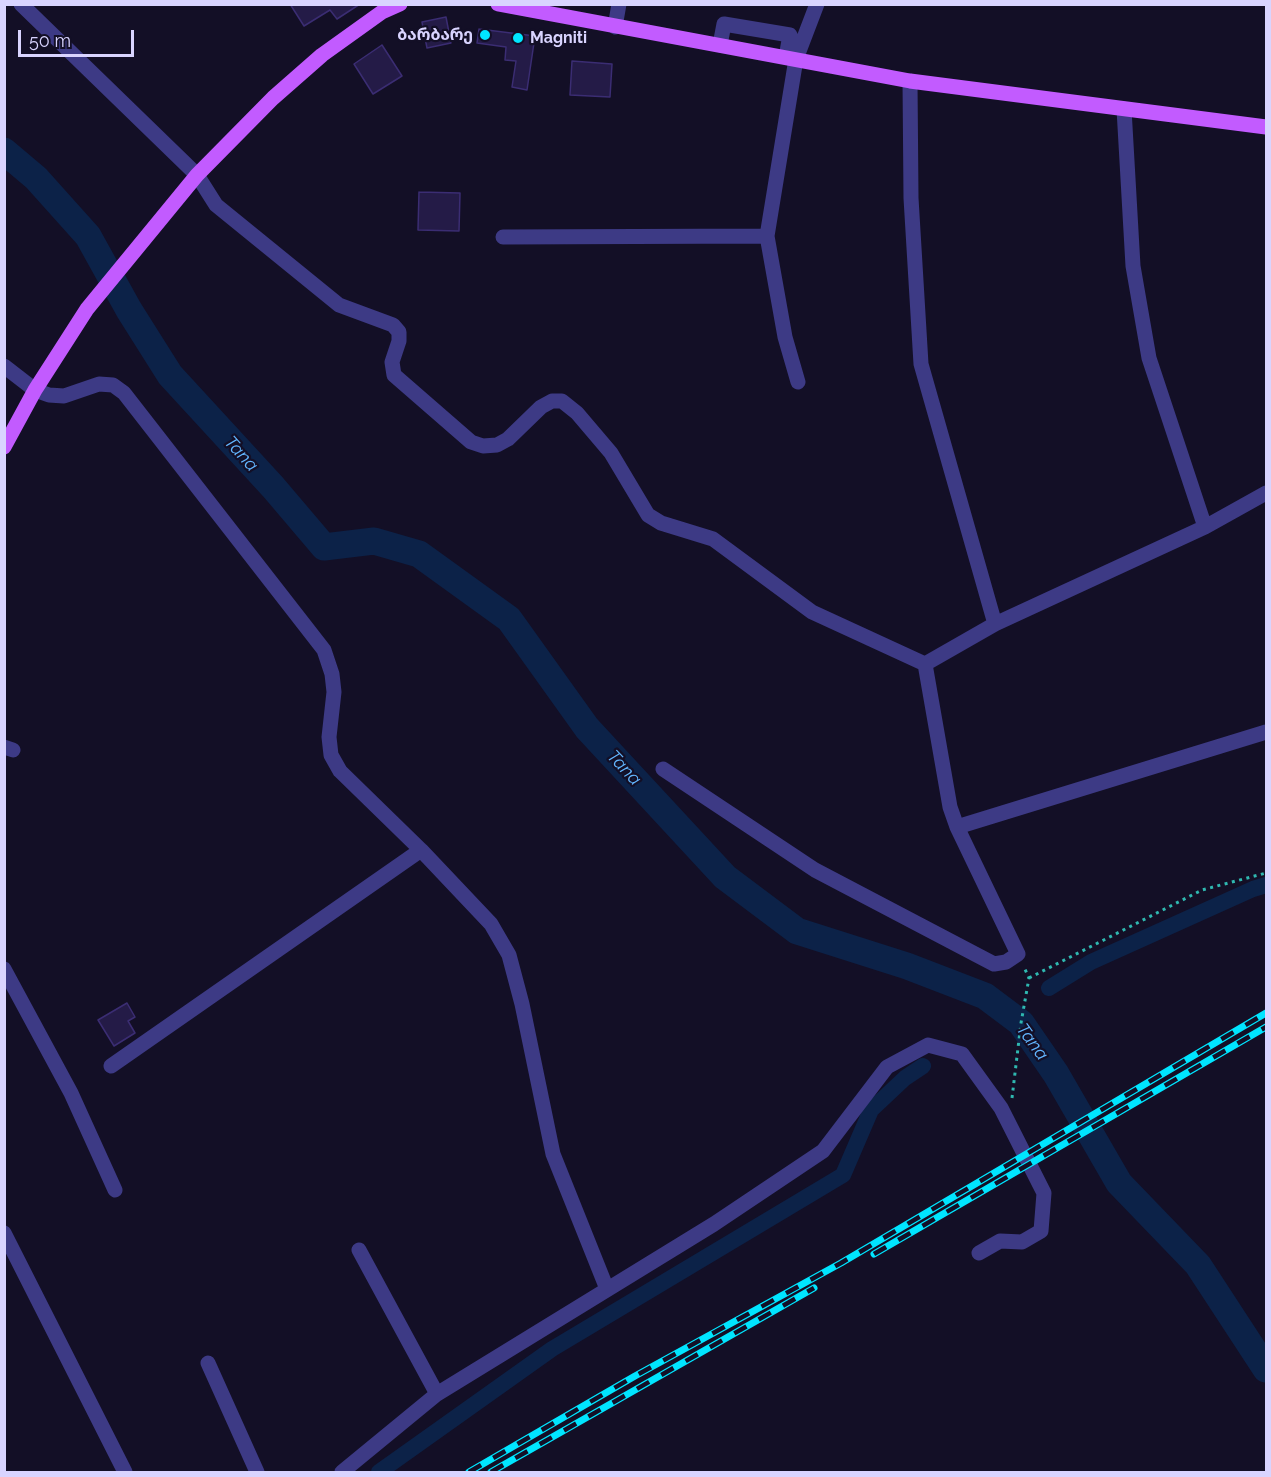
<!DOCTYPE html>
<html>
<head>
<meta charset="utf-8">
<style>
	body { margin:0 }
	#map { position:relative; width:1271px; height:1477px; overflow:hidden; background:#130f26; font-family:Raleway,sans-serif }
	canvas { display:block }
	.frame { position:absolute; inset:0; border:6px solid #d9d4ff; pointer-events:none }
	.scale { position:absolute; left:18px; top:30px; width:116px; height:27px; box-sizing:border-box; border:3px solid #d9d4ff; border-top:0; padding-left:8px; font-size:18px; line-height:21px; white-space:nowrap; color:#d9d4ff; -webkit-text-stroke:4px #130f26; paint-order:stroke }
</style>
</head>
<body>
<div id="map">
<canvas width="1271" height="1477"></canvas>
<div class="frame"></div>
<div class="scale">50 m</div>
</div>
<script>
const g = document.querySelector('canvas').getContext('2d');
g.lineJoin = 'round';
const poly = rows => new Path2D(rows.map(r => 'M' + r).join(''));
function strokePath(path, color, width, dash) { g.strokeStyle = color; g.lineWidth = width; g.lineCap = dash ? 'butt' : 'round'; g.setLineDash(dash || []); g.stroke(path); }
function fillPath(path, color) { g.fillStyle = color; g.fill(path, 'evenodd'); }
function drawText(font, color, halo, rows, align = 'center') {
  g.font = font + ' Raleway,"Noto Sans Georgian",sans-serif'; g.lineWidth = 4.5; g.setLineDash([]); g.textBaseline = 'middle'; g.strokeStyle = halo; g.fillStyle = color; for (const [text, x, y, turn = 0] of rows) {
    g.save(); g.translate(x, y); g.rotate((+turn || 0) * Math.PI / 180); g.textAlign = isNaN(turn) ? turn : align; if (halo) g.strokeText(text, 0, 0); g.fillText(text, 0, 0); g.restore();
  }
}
const canal = poly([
	[1049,988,1091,962,1253,889,1266,885],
	[379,1472,552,1349,843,1175,871,1110,905,1078,923,1066]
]);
const river = poly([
	[4,151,36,178,88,236,129,310,170,375,273,487,324,547,374,541,419,554,509,619,587,728,725,877,797,931,907,966,985,996,1021,1023,1056,1074,1119,1183,1198,1265,1266,1369]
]);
const building = poly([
	[290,4,360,4,337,19,330,10,304,26,290,4],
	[446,17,451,43,427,48,422,22,446,17],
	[479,29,535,36,527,90,512,87,516,61,505,60,506,47,477,43,479,29],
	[382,45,402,76,373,94,354,64,382,45],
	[572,61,612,64,610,97,570,95,572,61],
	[419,192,460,193,459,231,418,230,419,192],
	[127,1003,135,1017,128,1021,135,1033,114,1046,98,1020,127,1003]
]);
const path = poly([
	[1029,978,1202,890,1266,873],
	[1012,1098,1021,1023,1029,978,1024,967]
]);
const minor = poly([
	[21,4,197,175,216,205,339,305,393,325,399,332,399,341,392,362,394,375,471,442,483,446,497,445,508,439,541,407,552,401,562,401,577,413,611,453,648,515,661,523,713,539,812,612,925,664,995,624,1205,527,1266,493],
	[615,27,619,4],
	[720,45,724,24,790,35,786,57],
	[910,81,911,198,921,364,995,624],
	[1124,109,1133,266,1149,358,1205,527],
	[767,236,785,337,798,382],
	[503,237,767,236,796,59,817,4],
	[4,366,35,390,49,395,64,396,99,384,113,385,124,393,324,650,332,674,334,692,329,737,331,755,340,771,421,850,491,924,509,955,522,1004,553,1154,607,1289],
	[4,747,13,750],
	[663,769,815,870,994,964,1006,962,1018,954,957,827,950,807,925,664],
	[957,827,1266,732],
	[4,969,71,1093,115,1190],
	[111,1066,421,850],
	[4,1233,125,1472],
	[359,1250,437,1394],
	[208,1363,257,1472],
	[342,1472,437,1394,714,1224,823,1151,887,1067,928,1045,962,1054,1001,1108,1044,1193,1041,1231,1022,1242,1000,1241,979,1253]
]);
const major = poly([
	[498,4,910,81,1266,127],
	[4,447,35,390,87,309,197,175,273,98,322,55,382,12,400,4]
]);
const rail = poly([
	[874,1254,1266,1027],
	[469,1472,635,1376,841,1263,1266,1013],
	[491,1472,814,1288]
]);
const markers = [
	[485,35,6,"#00e5ff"],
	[518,38,6,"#00e5ff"]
];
const poiNames = [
	["ბარბარე",473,35],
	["Magniti",530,38,"left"]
];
const waterNames = [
	["Tana",241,454,48],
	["Tana",624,768,47],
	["Tana",1032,1042,54]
];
strokePath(canal, '#0c2248', 16);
strokePath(river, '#0c2248', 27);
fillPath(building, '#241b47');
strokePath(building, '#3b2d73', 1.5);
strokePath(path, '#2fb8b0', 3, [3, 4.5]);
strokePath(minor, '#3d3a85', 15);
strokePath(major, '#c25bff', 15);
strokePath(rail, '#00e5ff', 7);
strokePath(rail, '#130f26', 4.5, [14]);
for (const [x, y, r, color] of markers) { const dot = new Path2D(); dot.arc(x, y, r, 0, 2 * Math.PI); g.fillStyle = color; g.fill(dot); strokePath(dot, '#130f26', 2); }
drawText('bold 16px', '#d9d4ff', '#130f26', poiNames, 'right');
drawText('italic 18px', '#62b6ff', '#130f26', waterNames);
</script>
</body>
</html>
